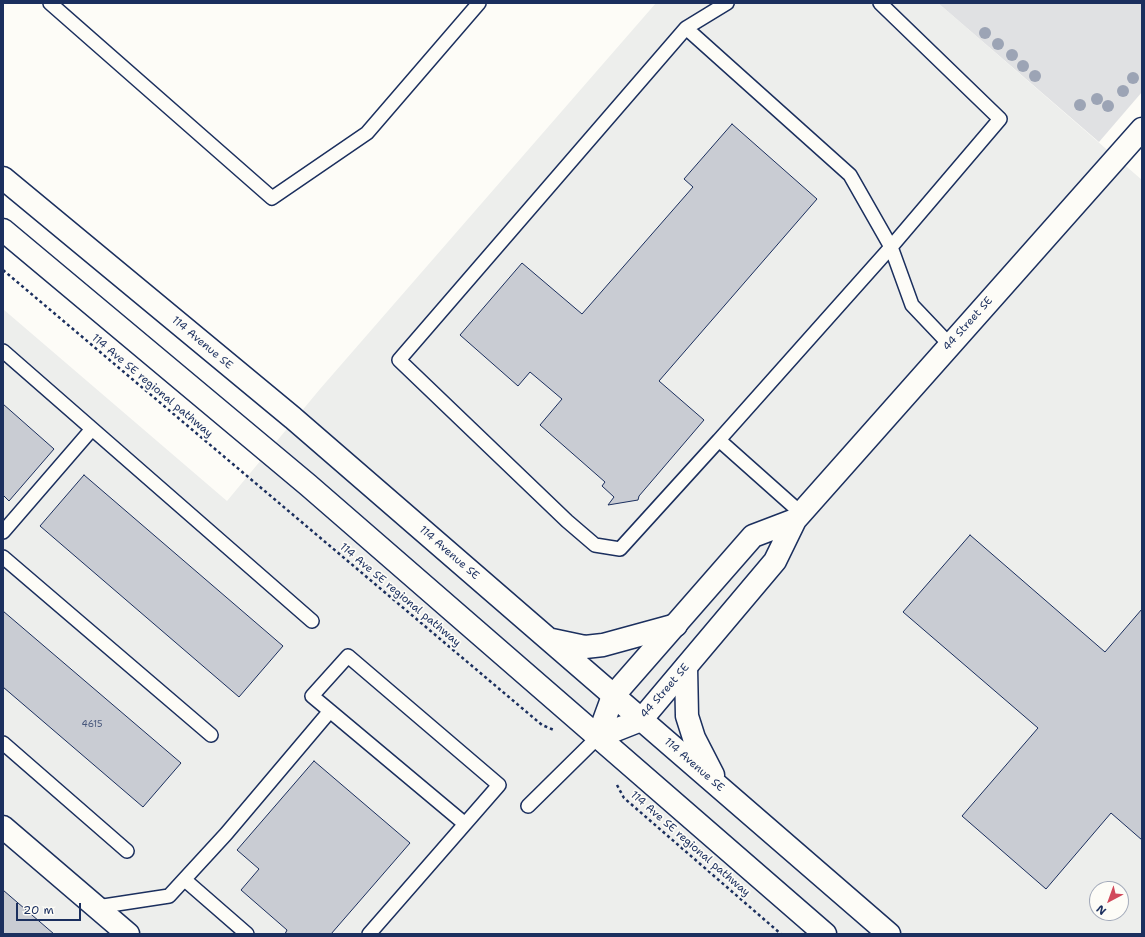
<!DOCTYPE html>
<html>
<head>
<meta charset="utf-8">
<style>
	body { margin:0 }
	#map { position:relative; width:1145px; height:937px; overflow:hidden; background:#fdfcf7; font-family:"Shantell Sans",sans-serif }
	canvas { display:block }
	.frame { position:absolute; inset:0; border:4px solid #1b2f5e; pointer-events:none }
	.north { position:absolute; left:1089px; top:881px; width:40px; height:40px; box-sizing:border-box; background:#fdfcf7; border:1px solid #a3aaba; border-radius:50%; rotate:221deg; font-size:11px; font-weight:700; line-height:16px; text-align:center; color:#1b2f5e }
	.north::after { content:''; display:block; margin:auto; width:14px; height:18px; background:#d1495b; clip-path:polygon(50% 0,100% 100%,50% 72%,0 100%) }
	.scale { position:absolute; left:16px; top:903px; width:65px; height:18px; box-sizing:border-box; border:2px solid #1b2f5e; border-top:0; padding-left:5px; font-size:12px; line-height:14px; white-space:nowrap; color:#1b2f5e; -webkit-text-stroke:3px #fdfcf7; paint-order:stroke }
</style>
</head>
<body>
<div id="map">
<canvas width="1145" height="937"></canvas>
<div class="frame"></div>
<div class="north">N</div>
<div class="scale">20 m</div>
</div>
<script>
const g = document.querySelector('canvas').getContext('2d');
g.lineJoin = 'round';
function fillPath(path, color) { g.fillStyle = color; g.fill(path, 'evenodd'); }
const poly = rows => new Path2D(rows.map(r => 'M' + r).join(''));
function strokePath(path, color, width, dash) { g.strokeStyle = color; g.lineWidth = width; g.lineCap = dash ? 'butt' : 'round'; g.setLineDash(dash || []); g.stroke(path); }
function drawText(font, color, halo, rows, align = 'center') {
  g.font = font + ' "Shantell Sans",sans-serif'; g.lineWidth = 3.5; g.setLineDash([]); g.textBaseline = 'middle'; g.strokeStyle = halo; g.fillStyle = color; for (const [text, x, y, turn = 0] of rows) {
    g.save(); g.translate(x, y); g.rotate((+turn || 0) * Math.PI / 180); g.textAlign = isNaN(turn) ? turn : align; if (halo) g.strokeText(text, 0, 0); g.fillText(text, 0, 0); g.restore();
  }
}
const built = poly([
	[656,3,938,3,1142,180,1142,934,3,934,3,309,227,501,320,389],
	[1097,889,1121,889,1121,913,1097,913]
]);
const green = poly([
	[938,3,1142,3,1142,92,1099,142]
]);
const building = poly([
	[732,124,817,199,659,381,704,420,639,496,638,500,608,505,614,497,602,486,605,482,540,425,562,399,530,372,518,386,460,335,522,263,582,314,693,187,684,179,732,124],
	[3,404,54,449,9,501,3,495,3,404],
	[84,475,283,646,239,697,40,526,84,475],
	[970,535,1105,652,1142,609,1142,840,1111,813,1046,889,962,816,1038,728,903,612,970,535],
	[3,611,181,763,143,807,3,687,3,611],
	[314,761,410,843,331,934,285,934,287,930,241,890,259,869,237,850,314,761],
	[3,890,54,934,3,934,3,890]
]);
const path = poly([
	[3,270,542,725,554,730],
	[617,785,624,798,781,934]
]);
const lane = poly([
	[50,3,272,198,367,133,479,3],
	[686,28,727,3],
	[3,351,312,621],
	[719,440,891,247,1000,119,880,3],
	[801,513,719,440,620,549,595,545,567,521,399,360,686,28,850,175,891,247,912,305,950,345],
	[3,532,92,429],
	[3,557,211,735],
	[3,743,127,851],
	[528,806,598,737],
	[185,880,247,934],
	[97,907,169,896,226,834,330,711,465,824,499,785,348,656,312,696,330,711],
	[369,934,465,824]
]);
const street = poly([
	[598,737,641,720,775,561,795,520,1142,129],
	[598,737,613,696,753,536,795,520],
	[3,827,128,934]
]);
const secondary = poly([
	[3,178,293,418,889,934],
	[3,230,308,485,825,934],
	[552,640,585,647,603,645,676,625],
	[686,667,687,716,694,738,713,775]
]);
const trees = [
	[985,33],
	[998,44],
	[1012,55],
	[1023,66],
	[1035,76],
	[1133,78],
	[1123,91],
	[1097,99],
	[1080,105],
	[1108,106]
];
const numberNames = [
	["4615",92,725]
];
const streetNames = [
	["44 Street SE",968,324,-48],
	["114 Avenue SE",202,343,40],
	["114 Ave SE regional pathway",152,386,40],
	["114 Avenue SE",449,553,41],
	["114 Ave SE regional pathway",400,595,40],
	["44 Street SE",665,691,-49],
	["114 Avenue SE",694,765,41],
	["114 Ave SE regional pathway",690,844,41]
];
fillPath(built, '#edeeec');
fillPath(green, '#e0e1e3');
fillPath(building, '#c9ccd3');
strokePath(building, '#1b2f5e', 1);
strokePath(lane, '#1b2f5e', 16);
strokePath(street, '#1b2f5e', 25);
strokePath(secondary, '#1b2f5e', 25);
strokePath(path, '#1b2f5e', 2.5, [3, 3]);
strokePath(lane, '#fdfcf7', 13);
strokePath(street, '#fdfcf7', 22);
strokePath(secondary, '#fdfcf7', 22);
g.fillStyle = '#9ca4b5';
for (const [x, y] of trees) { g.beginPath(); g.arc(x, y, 6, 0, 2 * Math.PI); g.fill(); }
drawText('9px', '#46567b', null, numberNames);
drawText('11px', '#1b2f5e', '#fdfcf7', streetNames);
</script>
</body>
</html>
